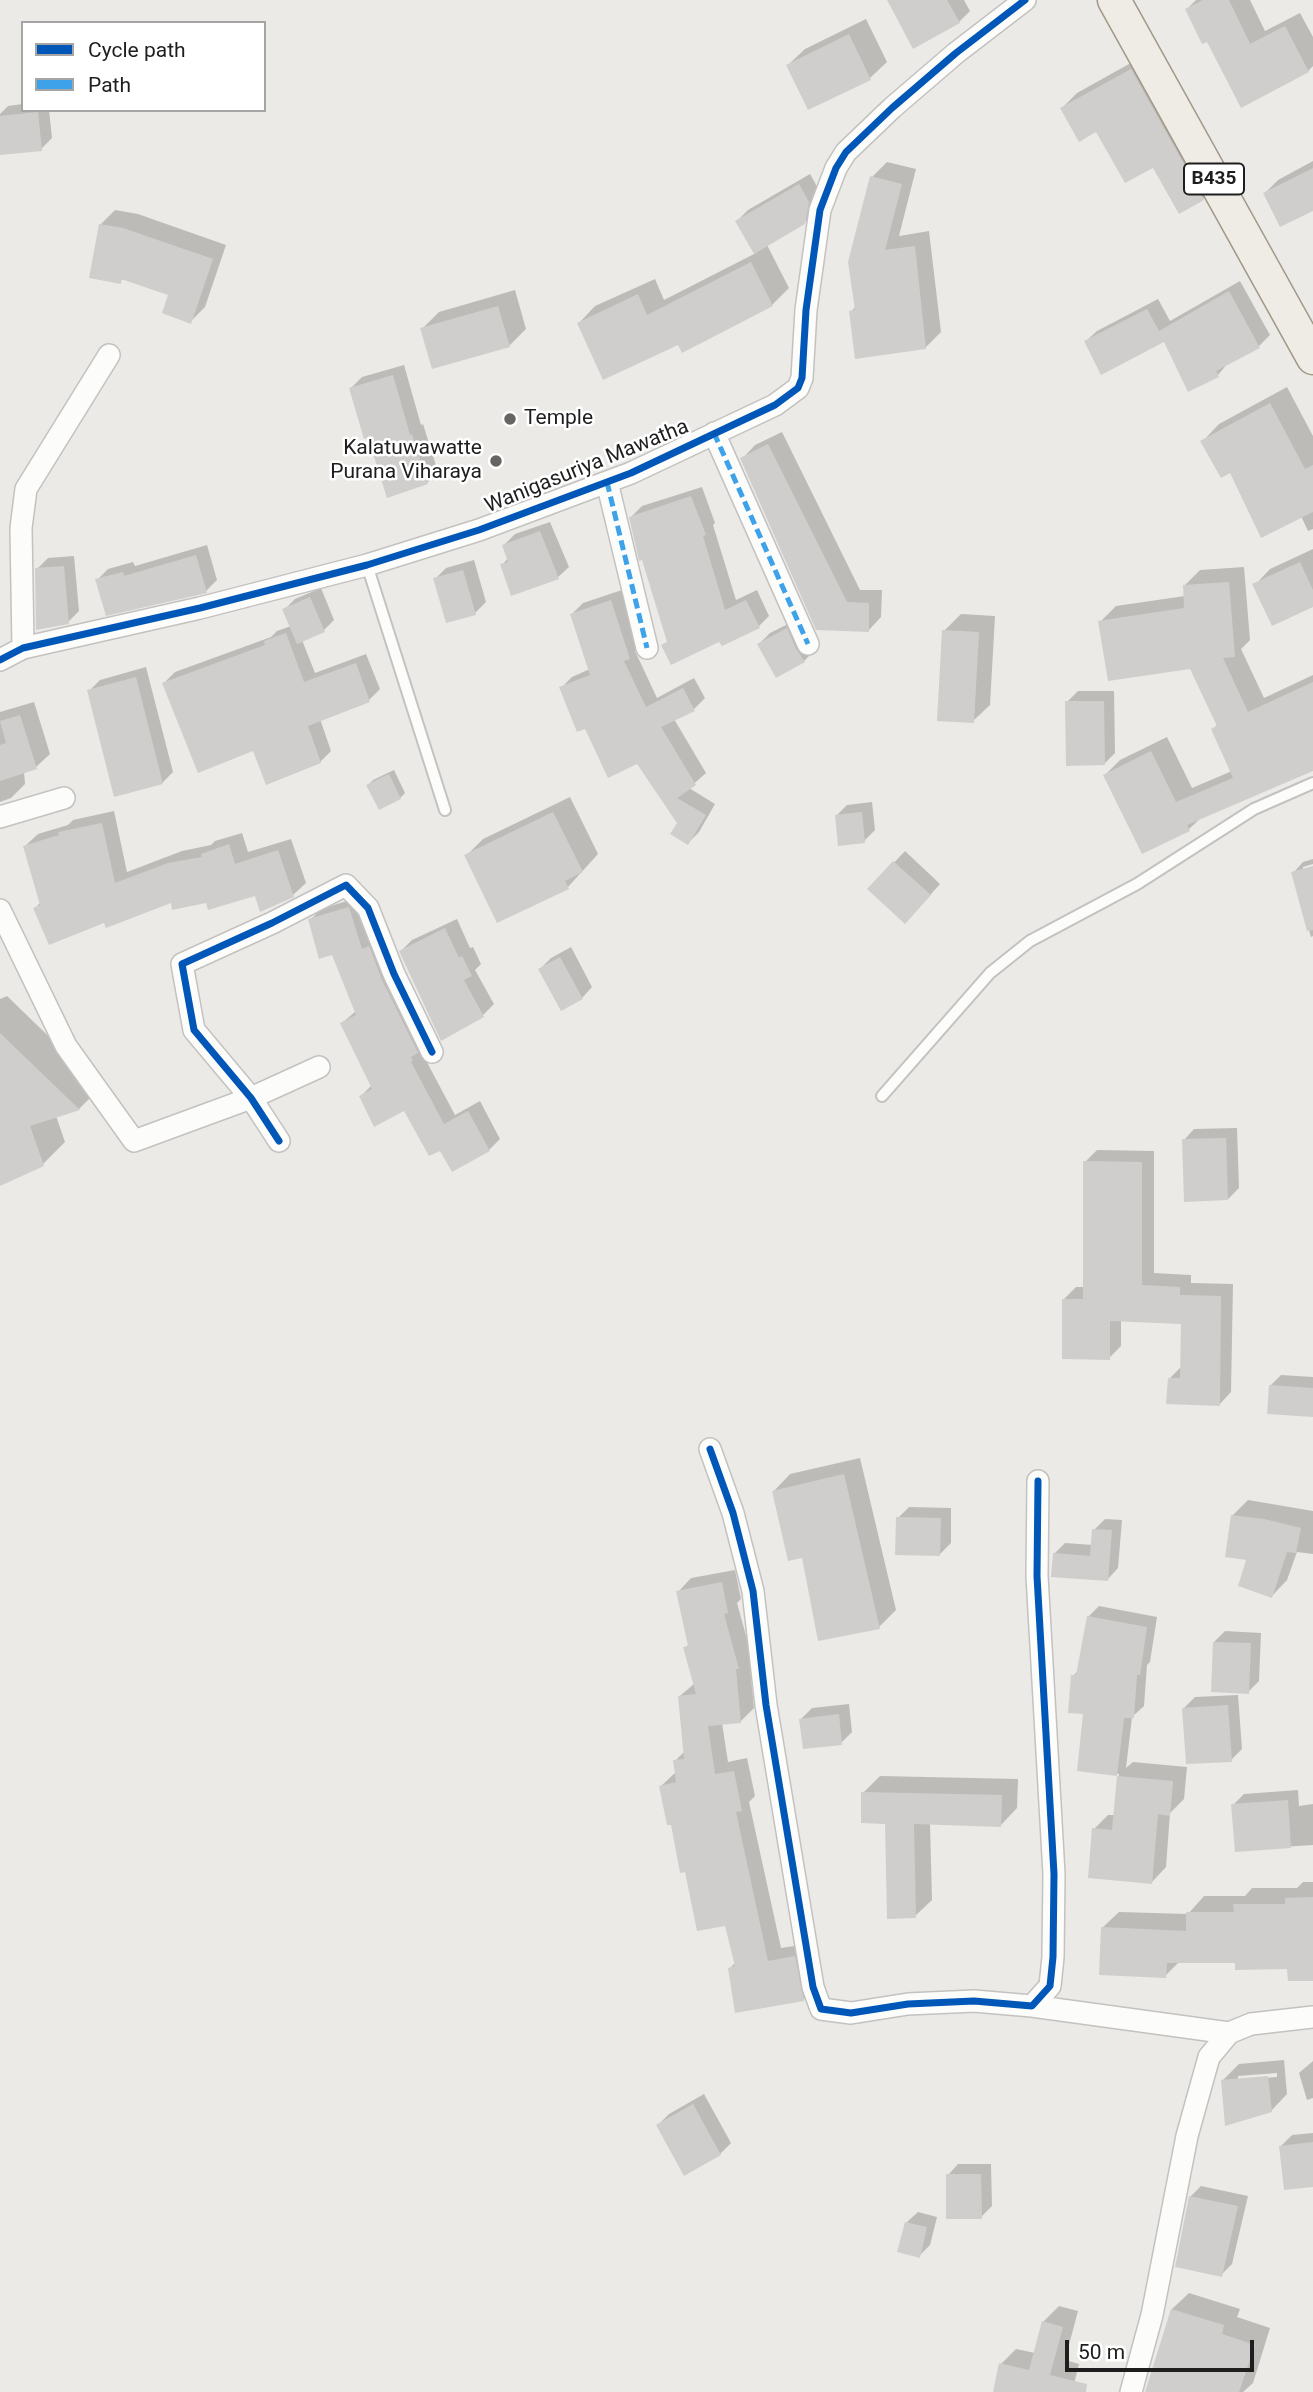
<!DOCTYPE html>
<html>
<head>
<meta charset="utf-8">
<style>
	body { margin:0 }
	#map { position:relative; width:1313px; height:2392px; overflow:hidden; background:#eceae7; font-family:Roboto,sans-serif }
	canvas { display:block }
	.legend { position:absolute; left:21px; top:21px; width:245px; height:91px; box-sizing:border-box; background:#fff; border:2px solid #a5a5a5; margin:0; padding:9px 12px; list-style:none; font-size:21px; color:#1e1e1e }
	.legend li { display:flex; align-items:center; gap:14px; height:35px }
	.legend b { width:35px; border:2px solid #a5a5a5 }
	.scale { position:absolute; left:1065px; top:2340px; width:189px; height:32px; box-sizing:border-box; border:4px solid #1e1e1e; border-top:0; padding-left:9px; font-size:21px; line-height:24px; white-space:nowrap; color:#1e1e1e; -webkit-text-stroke:5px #fff; paint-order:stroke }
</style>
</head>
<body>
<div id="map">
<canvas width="1313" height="2392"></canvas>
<ul class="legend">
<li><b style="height:9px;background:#0057b8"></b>Cycle path</li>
<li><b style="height:9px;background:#3da2ea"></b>Path</li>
</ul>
<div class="scale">50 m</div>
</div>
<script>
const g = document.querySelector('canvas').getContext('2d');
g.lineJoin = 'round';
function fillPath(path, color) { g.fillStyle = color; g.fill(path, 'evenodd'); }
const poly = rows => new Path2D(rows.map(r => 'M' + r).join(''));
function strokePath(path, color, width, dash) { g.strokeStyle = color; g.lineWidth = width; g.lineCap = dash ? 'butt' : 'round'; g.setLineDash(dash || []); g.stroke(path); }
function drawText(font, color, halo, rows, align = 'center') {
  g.font = font + ' Roboto,sans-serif'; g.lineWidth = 5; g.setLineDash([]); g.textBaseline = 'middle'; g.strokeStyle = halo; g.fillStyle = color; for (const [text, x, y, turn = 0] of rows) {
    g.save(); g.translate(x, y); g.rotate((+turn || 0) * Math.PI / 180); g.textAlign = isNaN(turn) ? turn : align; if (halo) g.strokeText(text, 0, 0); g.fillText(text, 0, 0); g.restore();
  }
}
const shadow = poly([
	[894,0,964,0,970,11,959,22],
	[1196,0,1250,0,1265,31,1300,13,1313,37,1313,66,1308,71,1208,39,1187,9],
	[866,19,887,62,870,78,809,108,788,65,805,49],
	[1147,54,1219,183,1203,199,1062,108,1077,93],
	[23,104,23,110,49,110,52,138,41,149,0,142,0,114,8,106],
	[1313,161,1313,209,1265,193,1278,180],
	[887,162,916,169,899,236,929,231,941,332,925,348,851,312,856,306,872,177],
	[810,174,819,190,815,211,804,223,767,245,789,288,772,305,679,343,579,323,595,306,655,279,664,300,756,253,737,221,748,210],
	[115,210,138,214,226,245,205,307,190,322,170,294,124,278,120,282,100,225],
	[1240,281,1270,335,1259,346,1228,363,1218,375,1165,340,1086,341,1097,331,1158,299,1170,321],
	[515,290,526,329,509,346,422,329,439,312],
	[404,365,421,425,423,424,438,472,427,483,351,388,362,377],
	[1287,387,1313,436,1313,529,1308,531,1301,516,1230,470,1203,441,1219,424],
	[782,432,860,590,882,590,881,617,868,631,742,459,755,445],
	[702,487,715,523,713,525,736,600,757,590,769,616,759,626,720,640,664,645,668,641,631,517,642,506],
	[550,522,569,567,558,577,502,565,508,558,504,545,515,534],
	[207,545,217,580,206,591,97,580,108,569,133,562,135,566],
	[1313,549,1313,606,1255,585,1270,569],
	[74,556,79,611,68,622,37,569,48,558],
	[474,560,486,602,475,613,435,579,446,568],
	[1244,567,1250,640,1241,649,1264,698,1313,675,1313,769,1202,817,1189,829,1142,852,1105,775,1120,760,1167,737,1192,788,1232,771,1213,729,1218,724,1191,667,1100,622,1116,606,1185,596,1184,586,1200,570],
	[321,588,334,620,324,630,302,640,315,673,366,654,380,689,369,700,320,719,331,751,320,762,254,749,164,683,175,672,271,637,277,631,291,626,284,610,295,599],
	[622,590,640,646,635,651,657,698,694,678,705,698,694,709,674,719,706,773,689,788,715,804,699,832,688,843,679,823,638,761,585,727,561,688,572,677,590,669,572,614,583,603],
	[961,614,995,616,990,705,973,721,944,631],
	[798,619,815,650,804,661,759,644,770,633],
	[146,667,173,772,162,783,89,691,100,680],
	[1078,691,1114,691,1115,753,1104,764,1067,702],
	[34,702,50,754,36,767,24,771,25,784,11,798,0,802,0,712],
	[394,770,405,793,400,798,368,785,373,780],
	[570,797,598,854,568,887,466,856,483,839],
	[872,802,875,830,864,841,836,816,847,805],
	[114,811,127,872,182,851,211,845,215,841,242,833,248,852,291,839,306,883,293,895,256,894,207,901,172,901,105,921,35,908,41,902,25,846,38,834,68,825,73,820],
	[905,851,940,884,916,911,869,889],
	[1313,859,1313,864,1303,867,1303,871,1313,868,1313,936,1311,937,1293,873,1303,862],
	[360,897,421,1051,455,1115,480,1101,500,1139,489,1150,453,1170,441,1148,405,1109,361,1096,372,1085,342,1023,356,1011,333,953,310,920,321,909],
	[457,919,470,948,473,947,481,964,475,970,494,1004,483,1015,442,1038,401,951,412,940],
	[571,947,592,987,582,998,540,969,551,958],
	[7,996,101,1087,79,1109,56,1116,65,1142,43,1164,0,1185,0,999],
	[1237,1128,1239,1188,1228,1199,1184,1140,1194,1129],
	[1097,1150,1154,1151,1154,1273,1191,1275,1191,1283,1233,1284,1231,1392,1219,1405,1169,1379,1182,1366,1183,1322,1121,1319,1121,1346,1109,1358,1064,1299,1076,1287,1085,1287,1085,1162],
	[1281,1375,1313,1377,1313,1416,1270,1386],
	[860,1458,896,1610,879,1627,803,1556,774,1491,790,1474],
	[1248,1500,1313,1511,1313,1554,1297,1552,1287,1580,1272,1596,1248,1558,1232,1516],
	[909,1507,951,1508,951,1543,940,1554,898,1518],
	[1105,1519,1122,1520,1118,1568,1108,1579,1054,1554,1065,1543,1093,1545,1094,1530],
	[735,1570,741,1599,737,1603,751,1654,749,1657,754,1708,740,1722,722,1723,728,1762,747,1758,755,1796,749,1802,781,1948,807,1944,817,1986,803,2000,730,1968,736,1962,726,1924,686,1870,661,1786,676,1772,675,1761,685,1751,680,1696,695,1683,685,1648,689,1644,678,1592,691,1578],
	[1099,1606,1157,1617,1150,1662,1147,1665,1144,1706,1132,1717,1126,1768,1133,1762,1187,1767,1184,1799,1170,1813,1166,1867,1152,1882,1094,1829,1108,1815,1115,1815,1119,1774,1079,1769,1085,1713,1073,1676,1079,1670,1088,1617],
	[1225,1631,1261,1633,1259,1681,1248,1692,1214,1642],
	[1238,1695,1242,1749,1231,1760,1184,1708,1195,1697],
	[849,1704,852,1732,841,1743,801,1719,812,1708],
	[880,1776,1018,1779,1017,1808,1001,1825,930,1823,932,1900,915,1916,887,1822,863,1793],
	[1298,1790,1299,1806,1313,1804,1313,1845,1236,1850,1233,1805,1244,1794],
	[1303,1882,1313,1882,1313,1978,1289,1967,1237,1961,1180,1961,1165,1976,1102,1928,1119,1912,1188,1914,1204,1896,1245,1896,1252,1888,1297,1888],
	[1284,2060,1287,2094,1271,2111,1223,2080,1239,2064],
	[1277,2073,1277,2077,1238,2080,1238,2076],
	[1313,2061,1313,2098,1307,2100,1299,2073],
	[704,2094,731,2143,720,2154,658,2125,669,2114],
	[1313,2133,1313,2185,1281,2146,1292,2135],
	[958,2164,991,2164,992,2206,981,2217,948,2175],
	[1201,2186,1248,2196,1232,2264,1221,2275,1190,2197],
	[918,2212,937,2217,930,2245,919,2256,907,2222],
	[1189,2293,1240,2309,1237,2317,1270,2328,1253,2383,1243,2392,1146,2392,1172,2309],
	[1059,2306,1078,2311,1065,2360,1079,2364,1072,2392,994,2392,1001,2364,1016,2349,1035,2353,1043,2322]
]);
const building = poly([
	[887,0,947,0,960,23,913,49],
	[1203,0,1229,0,1250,44,1285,26,1309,72,1241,108,1207,42,1202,44,1185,9],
	[849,34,871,80,808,110,786,65],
	[1131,69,1204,200,1179,214,1153,168,1125,183,1096,132,1079,142,1060,108],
	[38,112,42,151,0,155,0,116],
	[1313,168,1313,211,1280,227,1263,193],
	[870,176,902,184,885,250,915,246,926,349,855,359,849,311,855,310,848,262],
	[799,184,809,202,805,224,754,254,735,221],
	[99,224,123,228,213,259,191,324,162,313,168,295,121,279,121,284,89,278],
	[751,262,773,306,682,353,678,345,603,380,577,323,638,294,647,315],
	[1229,291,1260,348,1216,371,1219,377,1188,392,1164,342,1101,375,1084,341,1147,309,1159,331],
	[498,306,510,347,432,369,420,328],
	[393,375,410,435,412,434,428,484,387,498,368,438,364,439,349,388],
	[1270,403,1305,469,1313,465,1313,512,1261,538,1230,473,1221,478,1200,441],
	[768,444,847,602,869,603,869,632,816,630,740,458],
	[691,496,706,535,703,536,725,610,746,600,760,628,722,646,719,642,671,665,661,645,667,642,642,560,639,561,629,517],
	[540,531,559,579,511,596,500,564,508,562,502,545],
	[196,555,207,593,106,616,95,579,123,572,124,576],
	[1300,562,1313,590,1313,607,1272,626,1252,584],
	[64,566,69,624,36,630,35,568],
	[463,570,476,615,446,623,433,578],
	[1229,582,1235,657,1223,658,1248,712,1313,682,1313,771,1187,825,1190,831,1142,854,1103,775,1151,751,1176,802,1233,778,1211,729,1217,726,1190,669,1108,681,1098,621,1184,608,1183,585],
	[310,597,325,632,297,644,282,609],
	[611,600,630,659,624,661,646,707,683,688,695,711,661,727,696,785,677,798,706,815,688,845,670,834,677,823,637,764,608,778,585,729,577,732,559,687,590,675,570,614],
	[787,628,796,649,805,662,776,678,757,644],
	[942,630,979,632,974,723,937,721],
	[286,633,304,682,356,663,370,702,308,726,321,763,266,785,253,751,198,773,162,683,265,645,264,641],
	[136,677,163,784,114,797,87,690],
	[1065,701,1104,701,1105,765,1066,766],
	[20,715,37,769,0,781,0,745,6,743,0,721],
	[389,774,401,799,379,810,366,785],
	[553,812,583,872,565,881,569,889,497,923,464,855],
	[862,812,865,843,838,846,835,815],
	[102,823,115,883,168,863,202,857,201,854,229,844,235,864,278,850,294,897,260,912,255,896,208,910,206,903,172,910,171,903,106,928,104,923,49,945,33,908,40,905,23,846,59,835,58,832],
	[893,861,931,895,905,924,867,889],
	[1313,866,1313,930,1307,931,1291,872],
	[349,907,362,949,369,946,382,980,418,1053,411,1057,413,1061,411,1062,444,1124,468,1111,490,1151,452,1172,440,1151,429,1156,404,1111,374,1127,359,1096,372,1089,340,1023,356,1015,332,955,319,959,308,919],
	[445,928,459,958,462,956,472,976,464,980,484,1017,441,1041,399,951],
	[560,957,583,999,561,1011,538,969],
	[0,1033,80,1110,30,1126,44,1166,0,1186],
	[1226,1138,1228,1200,1184,1202,1182,1139],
	[1083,1161,1142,1162,1142,1285,1180,1287,1180,1295,1221,1296,1220,1406,1166,1404,1168,1378,1180,1378,1181,1324,1110,1321,1110,1360,1062,1359,1062,1299,1083,1299],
	[1269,1385,1313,1388,1313,1417,1267,1414],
	[844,1474,880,1629,818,1641,802,1558,788,1561,772,1491],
	[1231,1515,1264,1519,1301,1528,1296,1553,1287,1552,1272,1598,1238,1586,1246,1560,1225,1557],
	[896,1517,941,1518,940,1556,895,1555],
	[1092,1529,1112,1530,1108,1581,1051,1577,1053,1553,1090,1556],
	[722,1582,728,1613,724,1614,739,1669,736,1669,741,1723,708,1726,715,1774,734,1771,742,1811,736,1812,768,1961,795,1956,804,2001,735,2013,728,1968,735,1966,725,1926,697,1931,685,1872,680,1873,671,1825,667,1825,659,1786,676,1782,673,1760,684,1759,678,1696,696,1694,683,1647,688,1646,676,1591],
	[1087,1616,1147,1627,1140,1675,1137,1675,1134,1718,1124,1718,1117,1776,1077,1771,1083,1714,1068,1713,1071,1675,1076,1675],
	[1213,1642,1251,1643,1249,1694,1211,1692],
	[1228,1705,1232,1762,1186,1764,1182,1708],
	[839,1714,842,1745,803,1749,799,1719],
	[1117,1776,1173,1781,1170,1816,1158,1814,1152,1884,1088,1878,1092,1828,1112,1830],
	[861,1792,1002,1795,1001,1827,914,1824,916,1918,887,1919,885,1824,861,1823],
	[1288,1800,1291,1848,1235,1852,1231,1804],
	[1313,1897,1313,1981,1288,1981,1287,1969,1235,1970,1235,1963,1167,1963,1166,1978,1099,1975,1101,1927,1186,1931,1186,1912,1234,1912,1233,1904,1285,1904,1285,1898],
	[1268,2076,1272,2112,1225,2126,1221,2080],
	[693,2104,721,2155,684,2176,656,2125],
	[1313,2142,1313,2187,1284,2190,1279,2146],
	[946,2174,981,2174,982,2219,946,2219],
	[1189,2196,1238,2206,1222,2277,1175,2267],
	[905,2222,927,2227,920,2258,897,2252],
	[1171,2309,1224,2325,1222,2334,1255,2345,1239,2392,1145,2392],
	[1042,2321,1063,2327,1050,2375,1087,2384,1086,2392,993,2392,999,2363,1029,2370]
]);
const lane = poly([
	[367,565,445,810],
	[882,1096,990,973,1030,941,1137,884,1254,809,1313,783]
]);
const street = poly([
	[714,433,808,644],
	[607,482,647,648],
	[23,648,21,528,26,489,109,355],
	[0,660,23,648,200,608,367,565,479,530,631,473,775,405,798,388,802,378,806,310,820,210,836,168,846,152,892,108,956,53,1025,0],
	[0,817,64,798],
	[0,910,66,1046,134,1141,251,1098,319,1067],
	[279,1141,251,1098,194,1030,182,964,272,923,346,885,368,908,394,974,432,1052],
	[710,1449,733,1513,753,1591,766,1705,813,1987,821,2009,851,2013,908,2004,974,2001,1032,2006,1050,1986,1053,1957,1054,1874,1037,1576,1038,1481],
	[1032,2006,1229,2033],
	[1131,2392,1152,2315,1187,2136,1209,2057,1229,2033,1251,2024,1313,2017]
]);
const primary = poly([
	[1114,0,1313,358]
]);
const quiet = poly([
	[714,433,808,644],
	[607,482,647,648]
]);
const cycleway = poly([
	[0,660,23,648,200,608,367,565,479,530,631,473,775,405,798,388,802,378,806,310,820,210,836,168,846,152,892,108,956,53,1025,0],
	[279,1141,251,1098,194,1030,182,964,272,923,346,885,368,908,394,974,432,1052],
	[710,1449,733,1513,753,1591,766,1705,813,1987,821,2009,851,2013,908,2004,974,2001,1032,2006,1050,1986,1053,1957,1054,1874,1037,1576,1038,1481]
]);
const markers = [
	[510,419,7,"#666564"],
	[496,461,7,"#666564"]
];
const shields = [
	[1214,179,60]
];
const shieldNames = [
	["B435",1214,179]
];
const poiNames = [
	["Temple",524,419],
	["Kalatuwawatte",482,449,"right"],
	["Purana Viharaya",482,473,"right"]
];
const streetNames = [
	["Wanigasuriya Mawatha",587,467,-22]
];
fillPath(shadow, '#0003');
fillPath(building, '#d0cecc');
strokePath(lane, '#c3c2c1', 14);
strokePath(street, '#c3c2c1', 24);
strokePath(primary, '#a09886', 35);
strokePath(lane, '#fcfcfb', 10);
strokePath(street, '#fcfcfb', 21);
strokePath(primary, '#efebe5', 32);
strokePath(quiet, '#3da2ea', 5, [10, 5]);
strokePath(cycleway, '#0057b8', 7);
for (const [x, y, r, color] of markers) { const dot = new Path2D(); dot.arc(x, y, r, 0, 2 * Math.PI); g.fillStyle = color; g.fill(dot); strokePath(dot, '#fff', 2.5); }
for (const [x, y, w] of shields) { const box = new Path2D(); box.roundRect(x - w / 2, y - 15.5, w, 31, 5); g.fillStyle = '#fff'; g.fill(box); strokePath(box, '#1e1e1e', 2); }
drawText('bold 19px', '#1e1e1e', null, shieldNames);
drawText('21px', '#1e1e1e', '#fff', poiNames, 'left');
drawText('21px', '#1e1e1e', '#fff', streetNames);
</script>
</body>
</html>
